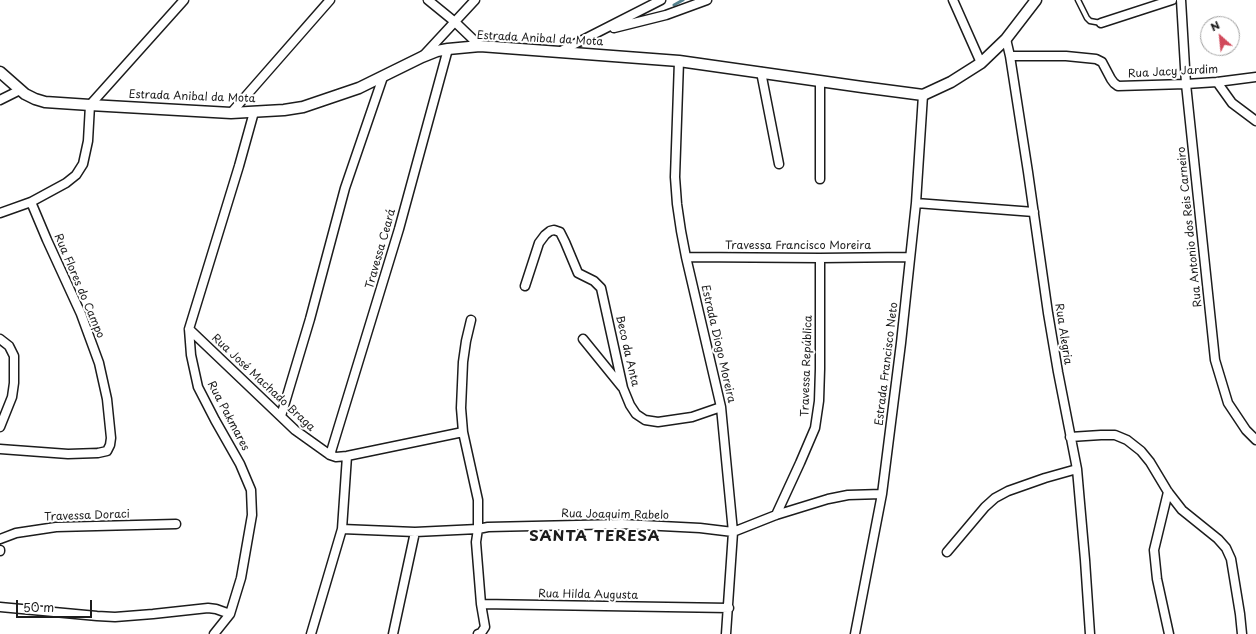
<!DOCTYPE html>
<html>
<head>
<meta charset="utf-8">
<style>
	body { margin:0 }
	#map { position:relative; width:1256px; height:634px; overflow:hidden; background:#fff; font-family:"Playpen Sans",sans-serif }
	canvas { display:block }
	.north { position:absolute; left:1200px; top:16px; width:40px; height:40px; box-sizing:border-box; background:#fff; border:1px solid #a4a4a4; border-radius:50%; rotate:333deg; font-size:11px; font-weight:700; line-height:16px; text-align:center; color:#1c1c1c }
	.north::after { content:''; display:block; margin:auto; width:14px; height:18px; background:#d1495b; clip-path:polygon(50% 0,100% 100%,50% 72%,0 100%) }
	.scale { position:absolute; left:16px; top:600px; width:76px; height:18px; box-sizing:border-box; border:2px solid #1c1c1c; border-top:0; padding-left:5px; font-size:12px; line-height:14px; white-space:nowrap; color:#1c1c1c; -webkit-text-stroke:3px #fff; paint-order:stroke }
</style>
</head>
<body>
<div id="map">
<canvas width="1256" height="634"></canvas>
<div class="north">N</div>
<div class="scale">50 m</div>
</div>
<script>
const g = document.querySelector('canvas').getContext('2d');
g.lineJoin = 'round';
const poly = rows => new Path2D(rows.map(r => 'M' + r).join(''));
function strokePath(path, color, width, dash) { g.strokeStyle = color; g.lineWidth = width; g.lineCap = dash ? 'butt' : 'round'; g.setLineDash(dash || []); g.stroke(path); }
function drawText(font, color, halo, rows, align = 'center') {
  g.font = font + ' "Playpen Sans",sans-serif'; g.lineWidth = 4; g.setLineDash([]); g.textBaseline = 'middle'; g.strokeStyle = halo; g.fillStyle = color; for (const [text, x, y, turn = 0] of rows) {
    g.save(); g.translate(x, y); g.rotate((+turn || 0) * Math.PI / 180); g.textAlign = isNaN(turn) ? turn : align; if (halo) g.strokeText(text, 0, 0); g.fillText(text, 0, 0); g.restore();
  }
}
const stream = poly([
	[674,5,683,0]
]);
const service = poly([
	[1078,0,1087,18,1090,21,1101,23]
]);
const minor = poly([
	[428,0,455,22,480,46],
	[953,0,981,63],
	[1181,0,1186,84,1215,360,1228,403,1246,430,1256,440],
	[1101,23,1172,0],
	[614,28,666,15,707,0],
	[1006,39,1010,56,1028,172,1048,313,1058,372,1077,469,1085,560,1090,634],
	[559,52,661,0],
	[424,55,475,0],
	[1010,56,1066,56,1096,59,1102,62,1111,79,1114,83,1118,86,1186,84,1217,82,1256,77],
	[679,61,675,177,677,204,681,231,686,257,721,407,733,532,726,634],
	[761,72,779,164],
	[1217,82,1232,103,1256,121],
	[0,100,20,90],
	[231,113,330,0],
	[820,179,820,81],
	[916,203,1034,212],
	[0,213,31,202,66,183,76,175,83,164,88,141,90,105,184,0],
	[686,257,820,258,910,257],
	[525,286,539,243,545,235,550,231,554,230,560,232,565,242,578,273,594,281,601,288,623,388,630,405,636,414,645,420,658,422,692,417,721,407],
	[471,320,466,341,463,362,461,408,463,432,478,500,478,529,476,542,481,604,485,627,481,633,478,634],
	[189,329,295,430,330,455,336,457,347,456,463,432],
	[0,339,9,346,14,356,14,383,12,397,0,427],
	[583,339,622,387],
	[281,416,310,319,345,188,383,77],
	[1070,437,1101,435,1115,435,1127,440,1141,451,1150,462,1168,492,1182,510,1218,539,1226,548,1231,559,1240,614,1242,634],
	[0,449,68,454,98,453,107,451,110,445,111,438,107,399,99,363,81,314,47,240,31,202],
	[330,455,399,229,448,49],
	[1168,492,1154,550,1157,579,1169,634],
	[776,515,800,463,815,428,819,401,820,369,820,258],
	[342,529,415,532,478,529,488,527,622,524,700,528,733,532,776,515,828,499,848,495,882,494],
	[0,539,16,533,56,527,176,524],
	[0,550,0,551],
	[947,552,985,507,995,498,1008,491,1045,478,1077,469],
	[481,604,729,608],
	[0,607,97,616,115,617,153,614,208,608,216,609,230,614],
	[214,634,230,614,241,578,252,515,251,490,240,464,215,420,198,387,191,355,189,329,239,166,254,112],
	[311,634,342,529,347,456],
	[393,634,415,532],
	[855,634,882,494,901,343,916,203,923,95]
]);
const tertiary = poly([
	[0,72,25,94,35,99,45,102,90,105,231,113,284,110,303,107,359,88,422,57,437,51,448,49,480,46,679,61,862,87,923,95,951,82,981,63,1006,39,1036,0]
]);
const streetNames = [
	["Estrada Anibal da Mota",540,39,3],
	["Rua Jacy Jardim",1173,72,-3],
	["Estrada Anibal da Mota",192,97,2],
	["Rua Antonio dos Reis Carneiro",1190,227,-96],
	["Travessa Francisco Moreira",798,246],
	["Travessa Ceará",381,249,-74],
	["Rua Flores do Campo",79,286,67],
	["Rua Alegria",1063,334,81],
	["Estrada Diogo Moreira",718,344,77],
	["Beco da Anta",627,351,77],
	["Estrada Francisco Neto",887,364,-83],
	["Travessa República",807,366,-88],
	["Rua José Machado Braga",263,383,43],
	["Rua Pakmares",228,416,62],
	["Rua Joaquim Rabelo",615,515,1],
	["Travessa Doraci",87,516,-2],
	["Rua Hilda Augusta",588,595,1]
];
const districtNames = [
	["SANTA TERESA",595,537]
];
strokePath(stream, '#54818d', 3);
strokePath(service, '#1c1c1c', 7);
strokePath(minor, '#1c1c1c', 11);
strokePath(tertiary, '#1c1c1c', 13);
strokePath(service, '#fff', 4);
strokePath(minor, '#fff', 8);
strokePath(tertiary, '#fff', 10);
drawText('11px', '#1c1c1c', '#fff', streetNames);
g.letterSpacing = '1px';
drawText('bold 15px', '#1c1c1c', '#fff', districtNames);
g.letterSpacing = '0px';
</script>
</body>
</html>
